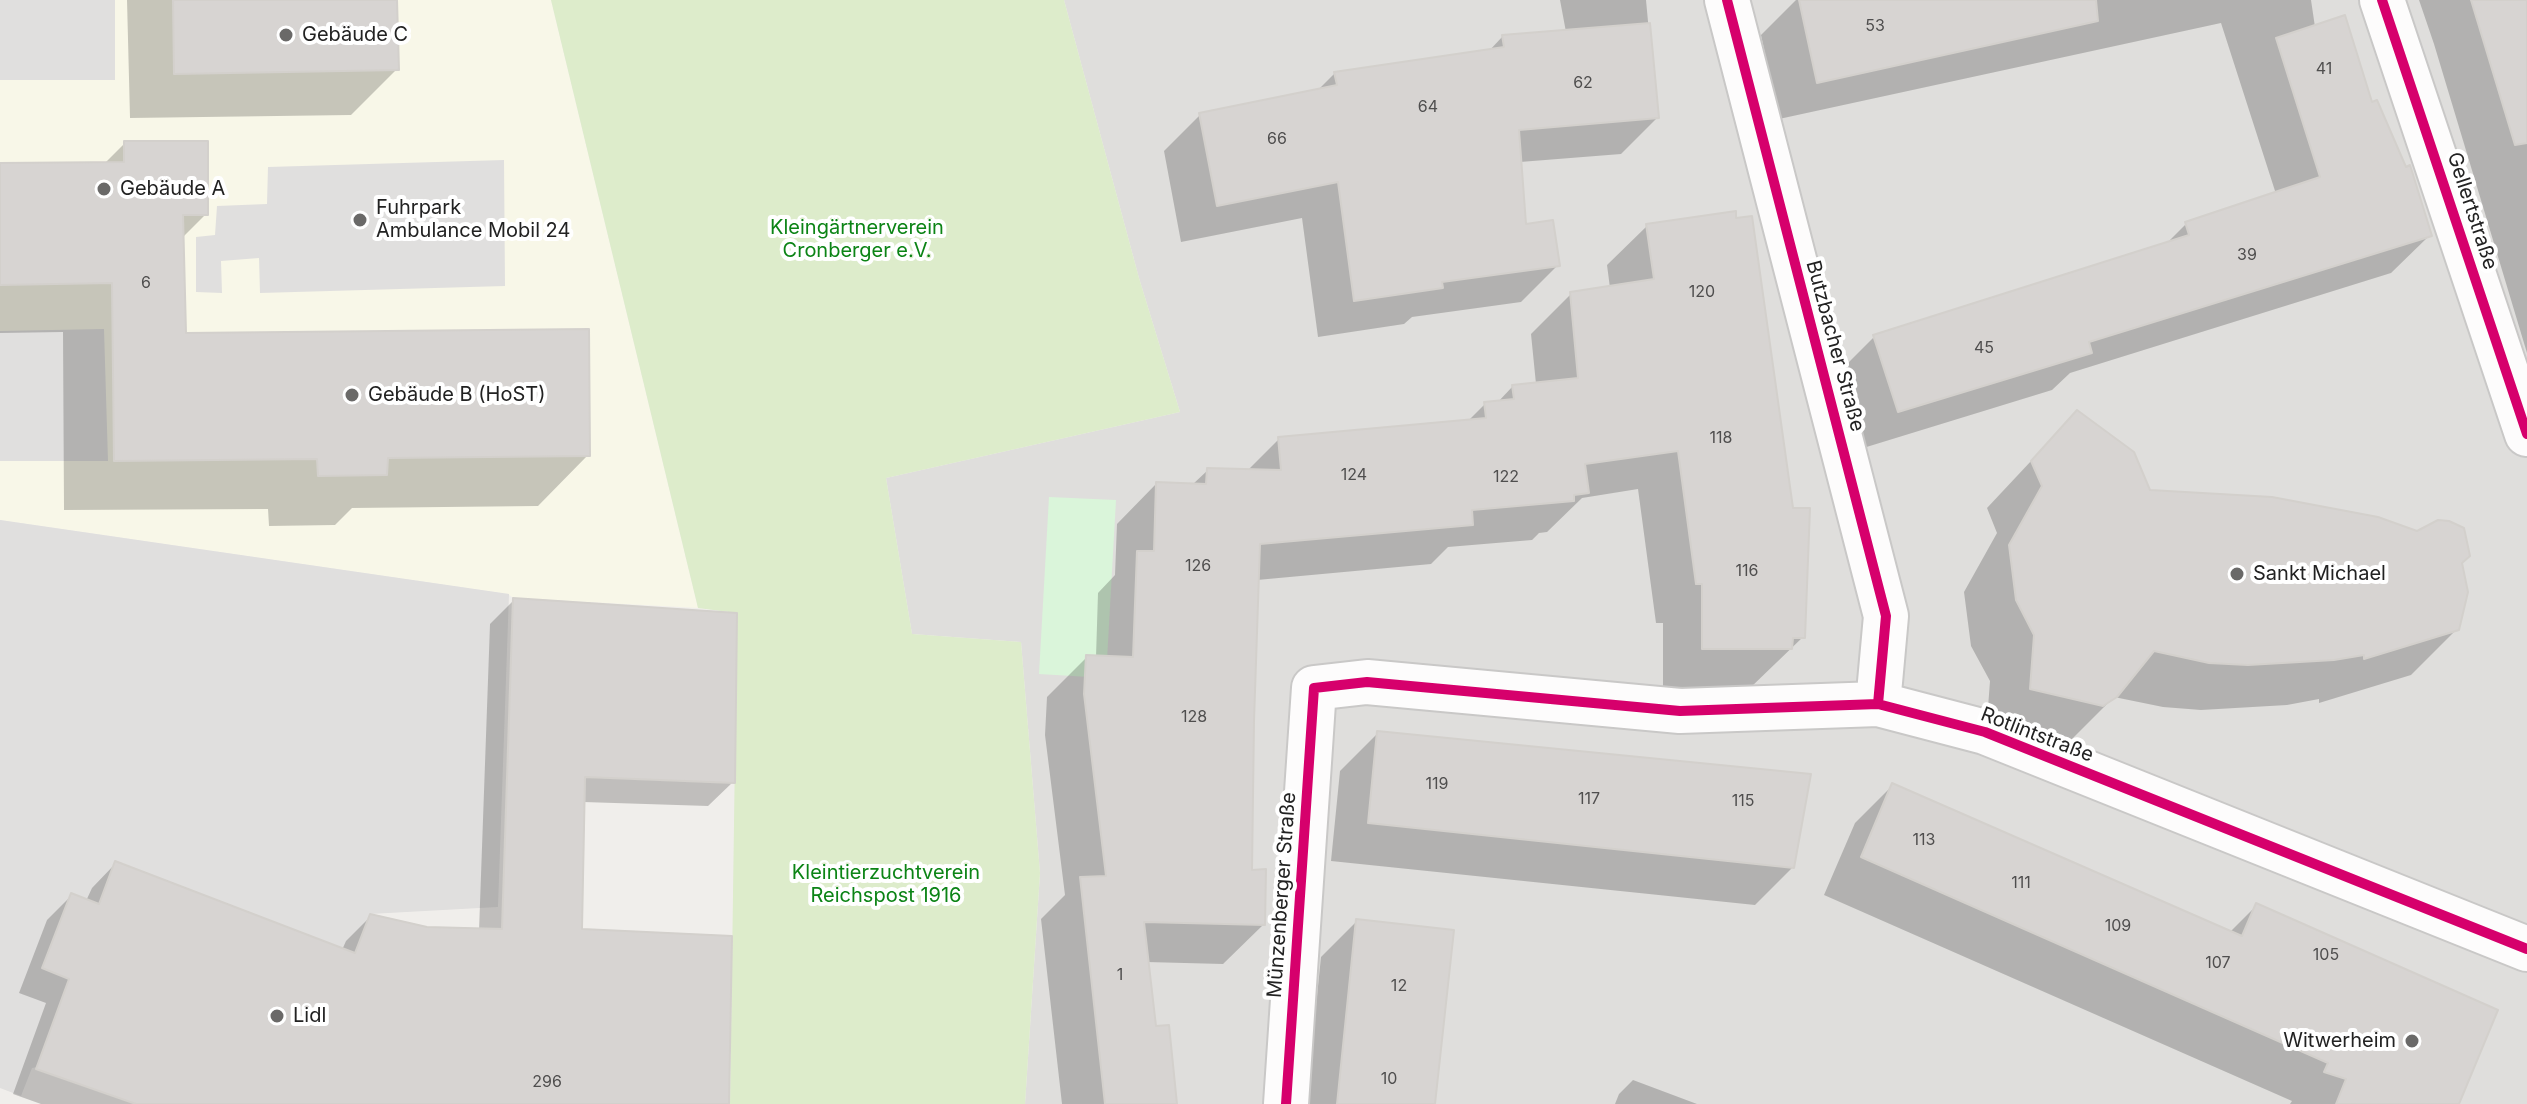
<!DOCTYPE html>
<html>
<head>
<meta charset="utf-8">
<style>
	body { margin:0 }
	canvas { display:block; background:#f0eeeb }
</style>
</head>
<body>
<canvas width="2527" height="1104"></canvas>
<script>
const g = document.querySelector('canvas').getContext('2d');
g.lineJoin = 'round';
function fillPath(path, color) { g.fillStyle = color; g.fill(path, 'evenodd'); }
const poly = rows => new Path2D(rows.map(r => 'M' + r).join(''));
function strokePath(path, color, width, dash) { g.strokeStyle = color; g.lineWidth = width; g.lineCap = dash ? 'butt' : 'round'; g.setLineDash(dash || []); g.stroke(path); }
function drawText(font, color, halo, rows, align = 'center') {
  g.font = font + ' Inter,sans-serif'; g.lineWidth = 8; g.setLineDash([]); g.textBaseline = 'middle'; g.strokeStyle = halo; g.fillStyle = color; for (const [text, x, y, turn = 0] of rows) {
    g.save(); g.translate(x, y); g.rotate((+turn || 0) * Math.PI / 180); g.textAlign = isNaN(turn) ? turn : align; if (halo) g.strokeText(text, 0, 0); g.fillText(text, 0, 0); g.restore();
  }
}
const residential = poly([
	[1064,0,2527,0,2527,1104,1025,1104,1040,873,1021,642,912,634,886,478,1180,412,1139,278]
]);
const education = poly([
	[0,0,551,0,698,608,513,598,508,594,0,520]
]);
const grass = poly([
	[551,0,1064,0,1139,278,1180,412,886,478,912,634,1021,642,1040,873,1025,1104,730,1104,737,613,698,608]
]);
const park = poly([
	[1049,497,1116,500,1106,678,1039,674]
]);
const parking = poly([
	[0,0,115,0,115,80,0,80],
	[504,160,505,286,260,293,259,258,221,261,222,293,196,292,196,237,215,235,217,206,267,204,268,167],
	[104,329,108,461,0,461,0,331],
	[0,520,509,594,498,907,370,914,355,953,116,861,99,904,71,894,42,968,69,979,37,1067,32,1068,21,1096,0,1088]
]);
const shadow = poly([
	[127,0,395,0,397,69,351,115,130,118],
	[1560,0,1646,0,1657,118,1621,154,1520,162,1525,226,1558,265,1521,302,1412,317,1404,324,1318,337,1302,218,1181,242,1164,151,1200,115,1317,91,1334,74,1488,52,1503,36,1566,32],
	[1796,0,2311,0,2315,27,2370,104,2429,236,2391,273,2070,373,2052,390,1860,449,1836,375,1874,337,2165,245,2186,224,2276,194,2221,23,1779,119,1761,35],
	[2419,0,2527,0,2527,353,2434,44],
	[125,143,206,214,181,239,184,335,588,455,538,506,352,508,335,525,269,526,268,509,64,510,63,332,0,333,0,165,104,164],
	[1647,226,1803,637,1750,688,1663,688,1663,623,1656,623,1638,489,1582,498,1547,532,1539,533,1532,540,1448,547,1431,564,1257,580,1250,872,1263,925,1223,964,1146,962,1154,1029,1175,1104,1062,1104,1041,919,1065,895,1045,735,1047,697,1087,657,1096,657,1098,593,1115,575,1117,524,1156,484,1192,485,1208,470,1247,471,1279,439,1467,422,1485,404,1497,403,1513,386,1536,384,1531,334,1571,294,1610,288,1607,265],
	[2077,412,2149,491,2461,564,2457,629,2411,675,2319,703,2319,699,2287,705,2201,710,2163,707,2114,697,2069,742,1986,734,1990,681,1971,646,1964,592,1997,533,1987,508],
	[514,600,733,782,708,806,583,802,580,930,727,1104,41,1104,13,1094,46,1003,19,993,47,920,71,896,86,901,92,888,116,863,342,950,346,941,370,917,427,929,479,931,490,624],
	[1378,733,1793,867,1755,905,1331,861,1340,771],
	[1893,785,2229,933,2257,905,2457,1104,2290,1104,2292,1101,1824,895,1855,823],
	[1357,921,1433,1104,1306,1104,1321,957],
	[1633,1080,1697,1104,1615,1104,1619,1094]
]);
const building = poly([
	[173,0,397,0,399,70,174,74,173,0],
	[1799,0,2096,0,2098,21,1817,83,1799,0],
	[2471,0,2527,0,2527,143,2515,145,2471,0],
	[2345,15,2372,102,2377,100,2406,167,2410,165,2432,236,2089,342,2092,353,1898,412,1873,335,2189,235,2185,222,2320,177,2276,38,2345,15],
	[1650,23,1659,118,1519,130,1526,224,1553,220,1560,266,1442,282,1443,288,1354,301,1338,182,1217,206,1199,113,1337,85,1334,72,1504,47,1502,35,1650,23],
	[124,141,208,141,208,215,183,215,186,333,589,329,590,456,388,458,387,475,318,476,317,459,114,461,112,283,0,285,0,163,124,162,124,141],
	[1736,211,1736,218,1752,216,1793,508,1810,508,1805,638,1793,638,1792,649,1702,649,1702,584,1696,584,1678,451,1585,464,1589,493,1574,495,1574,501,1472,510,1473,525,1260,544,1254,721,1252,870,1266,869,1265,925,1144,922,1156,1026,1169,1025,1177,1104,1105,1104,1080,877,1106,876,1084,694,1086,655,1133,657,1137,551,1154,551,1156,482,1206,484,1207,468,1281,470,1278,437,1486,418,1484,402,1514,399,1512,385,1578,378,1570,292,1654,279,1646,224,1736,211],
	[2077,410,2134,452,2150,490,2272,497,2378,517,2417,531,2438,520,2449,521,2464,528,2470,556,2462,563,2468,592,2459,630,2364,659,2364,655,2334,660,2248,665,2209,663,2154,651,2117,697,2103,706,2030,689,2034,635,2016,600,2009,545,2042,486,2031,461,2077,410],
	[513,598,737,613,735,783,585,777,582,929,732,936,729,1104,136,1104,36,1069,69,979,42,968,71,893,99,904,115,861,355,953,370,914,427,927,502,929,513,598],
	[1377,731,1811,774,1794,868,1368,823,1377,731],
	[1892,783,2242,936,2256,903,2498,1010,2459,1104,2336,1104,2346,1079,2324,1072,2328,1063,1861,857,1892,783],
	[1356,919,1454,930,1435,1104,1337,1104,1356,919]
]);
const street = poly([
	[1727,0,1886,616,1878,704],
	[2382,0,2527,434],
	[1286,1104,1314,688,1367,682,1680,711,1878,704,1985,732,2527,949]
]);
const cycleway = poly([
	[1727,0,1886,616,1878,704],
	[2382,0,2527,434],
	[1286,1104,1314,688,1367,682,1680,711,1878,704,1985,732,2527,949]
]);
const markers = [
	[286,35,8,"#6a6968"],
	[104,189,8,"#6a6968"],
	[360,220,8,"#6a6968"],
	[352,395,8,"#6a6968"],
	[2237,574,8,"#6a6968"],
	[277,1016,8,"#6a6968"],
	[2412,1041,8,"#6a6968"]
];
const numberNames = [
	["53",1875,26],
	["41",2324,69],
	["62",1583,83],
	["64",1428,107],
	["66",1277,139],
	["39",2247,255],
	["6",146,283],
	["120",1702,292],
	["45",1984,348],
	["118",1721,438],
	["124",1354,475],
	["122",1506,477],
	["126",1198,566],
	["116",1747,571],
	["128",1194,717],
	["119",1437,784],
	["117",1589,799],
	["115",1743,801],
	["113",1924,840],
	["111",2021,883],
	["109",2118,926],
	["105",2326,955],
	["107",2218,963],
	["1",1120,975],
	["12",1399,986],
	["10",1389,1079],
	["296",547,1082]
];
const poiNames = [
	["Gebäude C",302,35],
	["Gebäude A",120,189],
	["Fuhrpark",376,208],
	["Ambulance Mobil 24",376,231],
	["Gebäude B (HoST)",368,395],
	["Sankt Michael",2253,574],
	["Lidl",293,1016],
	["Witwerheim",2396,1041,"right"]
];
const streetNames = [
	["Gellertstraße",2472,211,72],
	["Butzbacher Straße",1835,346,75],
	["Rotlintstraße",2037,735,21],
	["Münzenberger Straße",1282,895,-86]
];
const parkNames = [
	["Kleingärtnerverein",857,228],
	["Cronberger e.V.",857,251],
	["Kleintierzuchtverein",886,873],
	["Reichspost 1916",886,896]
];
fillPath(residential, '#dfdedc');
fillPath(education, '#f8f7e8');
fillPath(grass, '#ddeccb');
fillPath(park, '#daf5da');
fillPath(parking, '#e0dfde');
fillPath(shadow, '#0003');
fillPath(building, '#d7d4d2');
strokePath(building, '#d3d0cc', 2);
strokePath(street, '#c9c8c7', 48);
strokePath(street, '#fdfcfc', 44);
strokePath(cycleway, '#d6006c', 10);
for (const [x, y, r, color] of markers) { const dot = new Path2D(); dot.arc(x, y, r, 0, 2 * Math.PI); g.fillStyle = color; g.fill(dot); strokePath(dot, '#fff', 3); }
drawText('16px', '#4f4e4e', null, numberNames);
drawText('20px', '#222', '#fff', poiNames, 'left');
drawText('20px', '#222', '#fff', streetNames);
drawText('20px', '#0c8416', '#fff', parkNames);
</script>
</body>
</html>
